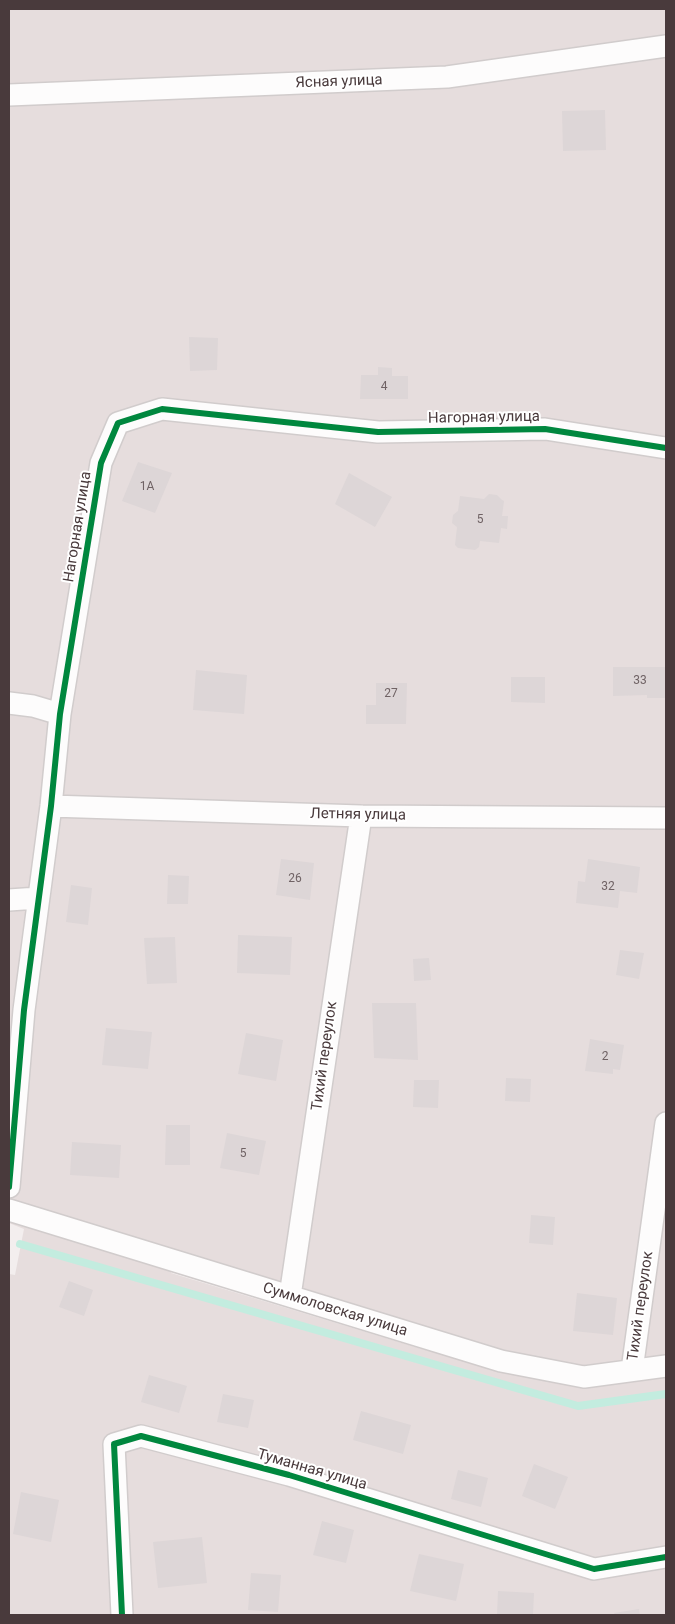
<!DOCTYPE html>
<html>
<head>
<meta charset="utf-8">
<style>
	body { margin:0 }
	#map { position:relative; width:675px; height:1624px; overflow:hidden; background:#f3eeee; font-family:Roboto,sans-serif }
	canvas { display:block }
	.frame { position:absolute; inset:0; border:10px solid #493a3c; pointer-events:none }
</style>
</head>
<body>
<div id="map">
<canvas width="675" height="1624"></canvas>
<div class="frame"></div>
</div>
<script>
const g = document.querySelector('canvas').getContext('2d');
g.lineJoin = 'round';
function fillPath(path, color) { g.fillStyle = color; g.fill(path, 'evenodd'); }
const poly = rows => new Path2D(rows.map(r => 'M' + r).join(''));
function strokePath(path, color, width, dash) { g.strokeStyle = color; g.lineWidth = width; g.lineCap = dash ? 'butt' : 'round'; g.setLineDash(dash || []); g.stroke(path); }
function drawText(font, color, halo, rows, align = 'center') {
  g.font = font + ' Roboto,sans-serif'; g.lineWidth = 4; g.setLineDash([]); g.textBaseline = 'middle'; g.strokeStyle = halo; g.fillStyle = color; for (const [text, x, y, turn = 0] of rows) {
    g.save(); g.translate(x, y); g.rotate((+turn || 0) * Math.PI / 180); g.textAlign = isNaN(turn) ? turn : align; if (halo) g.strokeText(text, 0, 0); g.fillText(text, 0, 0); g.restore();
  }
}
const residential = poly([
	[9,9,666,9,666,1615,9,1615,9,1274,15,1275,24,1229,9,1223],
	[171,1273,171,1272,523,1377,422,1349]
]);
const stream = poly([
	[20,1244,578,1406,666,1394]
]);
const building = poly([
	[605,110,606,150,563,151,562,111],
	[189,337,218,338,217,370,190,371],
	[378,367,392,368,392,376,408,376,408,399,360,399,361,375,378,375],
	[138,462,172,473,155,513,122,501],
	[349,473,392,497,375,527,335,504],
	[489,494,497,495,502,500,504,501,502,516,508,516,507,529,501,528,499,543,480,541,479,547,475,550,458,548,455,545,457,527,452,523,453,515,458,511,460,496,484,499],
	[613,667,666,667,666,698,647,698,647,695,613,696],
	[196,670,247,675,244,714,193,710],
	[511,677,545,677,545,703,511,702],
	[376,683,407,683,406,724,366,724,366,705,376,705],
	[281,859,314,863,310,900,276,895],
	[588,859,640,867,637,893,620,891,618,908,576,903,578,881,585,882],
	[168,875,189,876,188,904,167,904],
	[71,885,92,888,88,925,66,922],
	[238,935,292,937,290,975,237,973],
	[175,937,177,983,147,984,144,938],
	[620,950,644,953,639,979,616,975],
	[429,958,431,980,414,981,413,959],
	[372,1003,416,1003,418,1060,374,1058],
	[106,1028,152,1032,148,1069,102,1065],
	[246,1033,283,1040,276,1081,238,1074],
	[590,1039,624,1045,620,1070,613,1069,613,1074,585,1071],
	[506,1078,531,1079,530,1102,505,1101],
	[414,1080,439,1080,438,1108,413,1107],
	[166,1125,190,1125,190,1165,165,1165],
	[227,1133,266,1141,259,1175,220,1168],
	[72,1142,121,1145,119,1178,70,1175],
	[531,1215,555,1217,553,1245,529,1243],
	[69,1281,93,1290,84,1316,59,1307],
	[577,1293,617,1298,613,1335,573,1331],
	[149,1375,187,1386,179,1413,141,1402],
	[223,1394,254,1400,248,1428,217,1422],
	[361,1411,411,1425,403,1454,353,1440],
	[534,1464,568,1477,555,1509,522,1496],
	[458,1470,488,1478,481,1507,451,1499],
	[21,1492,59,1500,51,1542,13,1534],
	[322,1521,354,1530,346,1563,313,1555],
	[202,1537,207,1583,158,1588,153,1542],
	[419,1554,464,1564,456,1601,410,1591],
	[251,1573,281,1575,278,1612,248,1610],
	[498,1591,534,1593,533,1615,497,1615],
	[639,1609,640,1615,615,1615,614,1613]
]);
const minor = poly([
	[9,95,447,77,666,46],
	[9,703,33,706,60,714],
	[51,806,361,816,666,818],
	[9,900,38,898],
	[9,1187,24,1010,51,806,60,714,101,463,118,423,162,409,378,432,545,429,666,448],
	[9,1210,501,1361,584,1377,666,1366],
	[290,1296,361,816],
	[632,1370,666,1123],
	[122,1615,114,1444,141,1436,289,1475,594,1569,666,1557]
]);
const cycleway = poly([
	[9,1187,24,1010,51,806,60,714,101,463,118,423,162,409,378,432,545,429,666,448],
	[122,1615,114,1444,141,1436,289,1475,594,1569,666,1557]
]);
const numberNames = [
	["4",384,387],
	["1А",147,487],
	["5",480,520],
	["33",640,681],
	["27",391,694],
	["26",295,879],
	["32",608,887],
	["2",605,1057],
	["5",243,1154]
];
const streetNames = [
	["Ясная улица",339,82,-2],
	["Нагорная улица",484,418,-1],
	["Нагорная улица",78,527,-81],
	["Летняя улица",358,815,1],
	["Тихий переулок",325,1056,-82],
	["Тихий переулок",641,1306,-82],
	["Суммоловская улица",335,1310,17],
	["Туманная улица",312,1470,16]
];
fillPath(residential, '#e6dddd');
strokePath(stream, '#c3ecdf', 8);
fillPath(building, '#ddd6d7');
strokePath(minor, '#d1cccc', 24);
strokePath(minor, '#fdfcfc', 21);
strokePath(cycleway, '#00873e', 6);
drawText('12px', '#6f6264', null, numberNames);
drawText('15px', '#493a3c', '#fff', streetNames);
</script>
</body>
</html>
